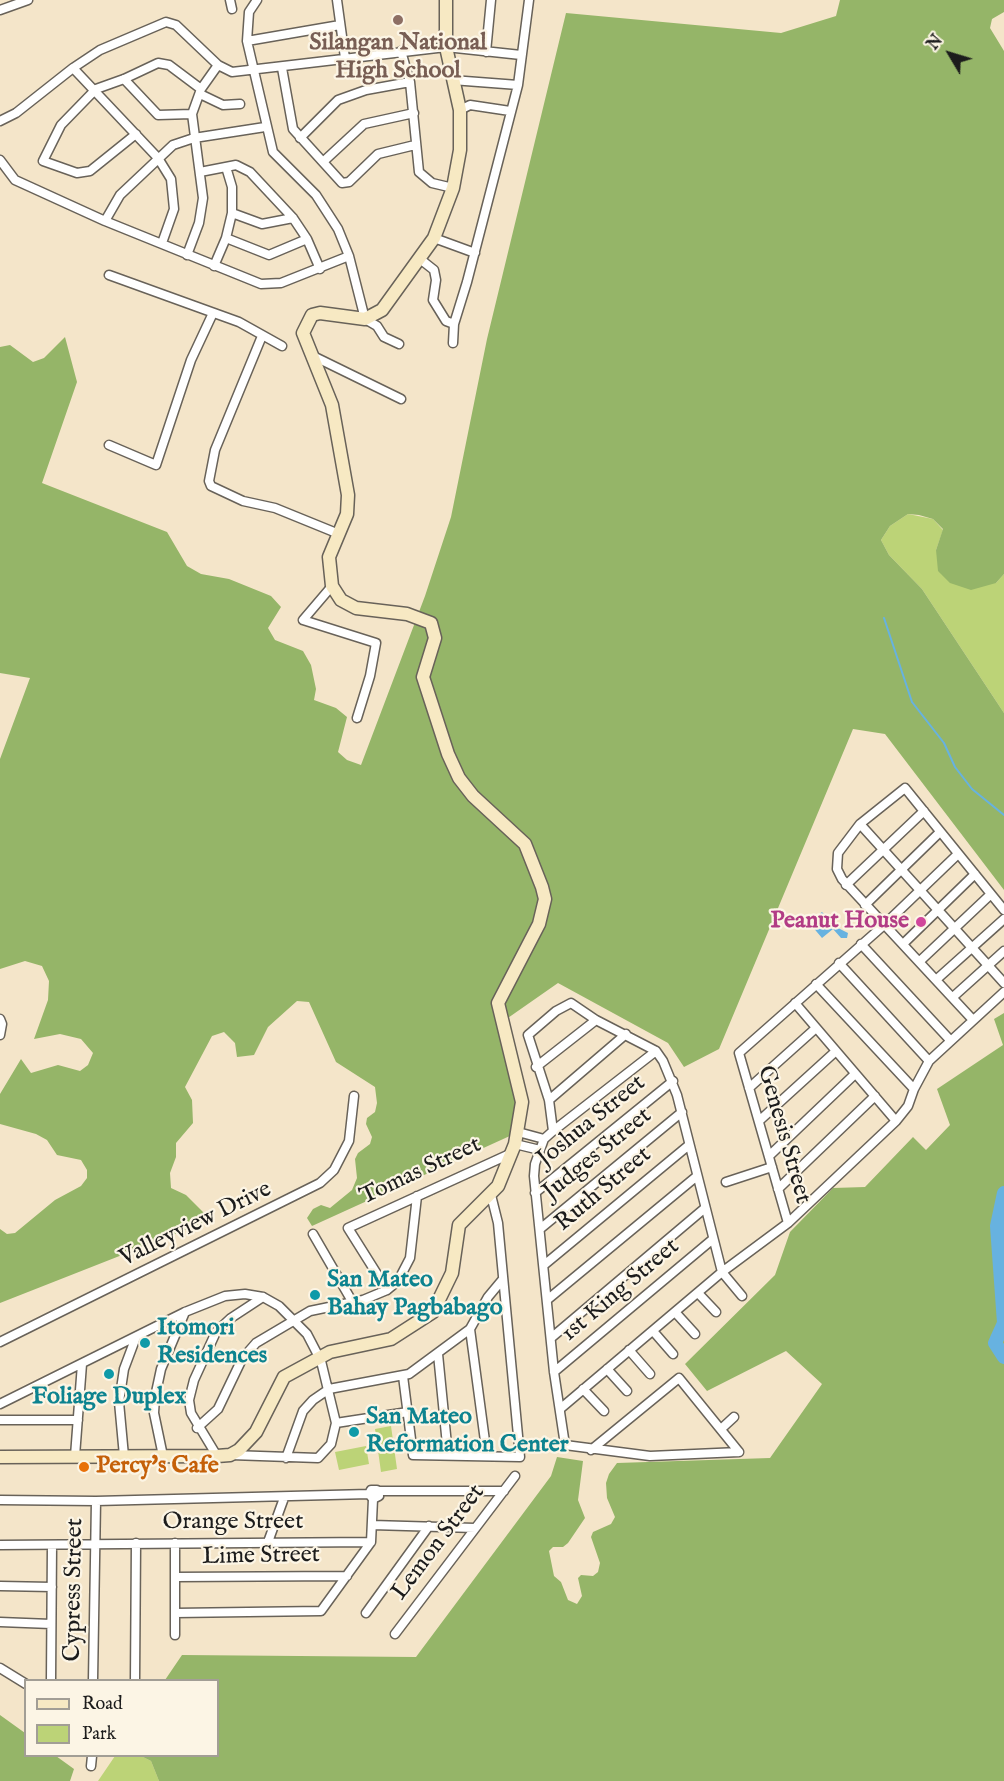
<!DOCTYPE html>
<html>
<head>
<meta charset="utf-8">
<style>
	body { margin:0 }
	#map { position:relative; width:1004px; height:1781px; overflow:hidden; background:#f4e5c9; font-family:"IM FELL English",serif }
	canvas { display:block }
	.legend { position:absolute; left:24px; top:1679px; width:195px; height:78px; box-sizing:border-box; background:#fcf5e5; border:2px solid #a29e95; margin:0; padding:8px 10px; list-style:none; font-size:18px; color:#1c1c1c }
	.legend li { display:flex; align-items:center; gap:12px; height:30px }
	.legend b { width:30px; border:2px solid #a29e95 }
	.north { position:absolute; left:920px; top:24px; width:60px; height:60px; -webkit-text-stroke:4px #fcf5e5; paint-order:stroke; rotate:308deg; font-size:16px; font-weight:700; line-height:24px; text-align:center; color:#1c1c1c }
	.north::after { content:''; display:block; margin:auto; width:21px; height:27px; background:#1c1c1c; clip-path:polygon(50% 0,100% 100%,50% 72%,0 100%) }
</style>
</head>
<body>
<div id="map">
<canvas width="1004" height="1781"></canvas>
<ul class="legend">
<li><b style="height:8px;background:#f7e9c3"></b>Road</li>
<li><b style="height:16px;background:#bcd377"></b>Park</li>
</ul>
<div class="north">N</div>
</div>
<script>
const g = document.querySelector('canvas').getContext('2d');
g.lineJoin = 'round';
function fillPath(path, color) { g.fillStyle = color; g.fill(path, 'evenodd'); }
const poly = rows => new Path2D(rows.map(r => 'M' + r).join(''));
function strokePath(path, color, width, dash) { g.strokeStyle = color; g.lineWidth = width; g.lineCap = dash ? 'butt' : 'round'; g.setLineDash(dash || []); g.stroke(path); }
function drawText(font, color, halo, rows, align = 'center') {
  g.font = font + ' "IM FELL English",serif'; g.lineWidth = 4.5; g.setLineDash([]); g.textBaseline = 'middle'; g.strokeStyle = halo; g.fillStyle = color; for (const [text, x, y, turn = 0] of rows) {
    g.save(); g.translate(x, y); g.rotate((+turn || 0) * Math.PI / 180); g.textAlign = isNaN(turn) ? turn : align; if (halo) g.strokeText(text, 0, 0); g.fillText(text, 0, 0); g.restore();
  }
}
const green = poly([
	[908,514,933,519,943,530,936,550,996,583,1004,574,1004,713,922,589,889,555,881,540,890,526],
	[391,1426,397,1469,381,1472,375,1429],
	[366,1446,369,1464,339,1470,335,1452],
	[115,1756,141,1756,151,1761,159,1781,98,1781]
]);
const forest = poly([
	[840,0,1004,0,1004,12,992,19,990,28,1004,51,1004,574,996,583,971,590,950,583,938,571,936,550,943,529,933,519,919,515,908,514,890,526,881,540,889,555,922,589,1004,713,1004,890,885,734,853,729,719,1049,684,1067,668,1043,558,983,505,1020,519,1108,512,1135,312,1226,307,1218,313,1209,321,1205,330,1208,352,1190,357,1178,355,1159,358,1153,370,1144,372,1137,366,1124,367,1118,375,1112,377,1103,375,1087,336,1062,309,1002,297,1001,268,1027,254,1055,237,1057,235,1043,224,1032,212,1036,185,1087,192,1100,193,1123,176,1143,176,1157,170,1173,171,1188,186,1195,211,1220,0,1303,0,1229,7,1234,15,1233,55,1200,81,1186,87,1178,87,1170,81,1160,57,1155,47,1140,36,1134,0,1124,0,1094,21,1059,31,1073,58,1065,80,1071,88,1065,93,1053,81,1039,60,1034,34,1039,48,1000,49,981,42,966,25,961,0,969,0,759,30,678,0,673,0,347,10,345,33,362,44,358,65,337,77,382,42,483,167,532,187,566,201,574,229,579,271,596,281,607,268,628,275,640,303,651,311,665,316,689,314,700,336,708,347,717,338,752,347,760,361,765,425,596,451,517,487,339,566,13,781,33,836,16],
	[1004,1013,1004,1781,159,1781,151,1761,141,1756,218,1756,218,1680,165,1680,182,1655,416,1657,551,1476,557,1457,583,1461,578,1500,585,1518,568,1543,563,1547,553,1547,549,1551,554,1576,561,1582,568,1600,577,1604,582,1596,578,1578,581,1575,593,1576,598,1572,600,1563,591,1537,593,1532,611,1524,615,1517,607,1498,606,1483,609,1474,617,1463,770,1458,822,1384,786,1351,707,1391,685,1364,775,1275,790,1232,833,1188,865,1187,913,1137,926,1150,950,1125,937,1089,1003,1045,994,1019],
	[0,1715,25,1733,26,1756,56,1756,74,1769,70,1781,0,1781]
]);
const water = poly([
	[822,912,834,926,848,933,847,938,841,938,833,929,822,938,811,925,812,920]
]);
const stream = poly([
	[884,618,912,702,944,743,955,767,972,789,1004,815]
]);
const river = poly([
	[1004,1193,997,1226,1004,1323,995,1343,1004,1357]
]);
const street = poly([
	[230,0,232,9],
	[257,0,249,12,247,41,273,152,316,195,338,229,349,256,365,319,377,326,384,337,399,344],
	[337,0,345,58],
	[0,10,28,0],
	[247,41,340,25],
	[401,51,410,82,419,172,432,183,453,188],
	[486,52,491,0],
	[73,68,158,158,171,179,174,209,162,243],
	[282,68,293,129,342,183,349,182,378,154,415,145],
	[124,79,158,115,192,114],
	[452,80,518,85],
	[200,94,223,105,240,104],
	[460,110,470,105,510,111],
	[0,121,16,113,73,68,100,50,166,22,176,25,218,65,232,72,446,47,521,55],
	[136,134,90,171,77,173,43,161,61,125,96,89,124,79,158,63,169,65,201,89],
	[300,138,338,100,366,90,410,82],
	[0,160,15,180,105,221,261,284,281,283,349,256],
	[324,161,364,124,414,113],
	[200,172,236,165,250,172,293,218,307,239,320,269],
	[232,213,262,224,293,218],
	[105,221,120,195,173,145,194,138,265,127],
	[226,238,269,255,307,239],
	[434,238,475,253],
	[187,255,199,223,203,198,192,114,201,89,218,65],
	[420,259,434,270,436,280,433,300,446,321,454,324],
	[214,266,226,238,232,213,232,187,226,167],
	[109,275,239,322,282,346],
	[262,336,215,450,209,481,211,486,243,501,275,508,339,534],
	[453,343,454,324,467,282,518,85,529,0],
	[311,355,401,399],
	[109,445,156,465,191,360,213,313],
	[332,586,303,620,376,643,370,676,357,718],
	[860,824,1004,983],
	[846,885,924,811],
	[865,905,940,832],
	[861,944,950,1040],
	[903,944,975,874],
	[920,961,991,894],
	[839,963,929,1061],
	[937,979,1004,919],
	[816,984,914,1089],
	[953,997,1004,951],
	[795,1003,896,1121],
	[0,1019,2,1024,0,1035],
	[973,1020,842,879,837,869,838,853,860,824,905,788,1004,910],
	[656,1051,553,1131,544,1139,535,1164,534,1176,554,1372,565,1445,650,1456,739,1452],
	[536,1067,596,1020],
	[749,1088,816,1028],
	[549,1100,626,1034],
	[759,1121,836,1051],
	[553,1131,549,1100,528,1035,556,1011,571,1003,596,1020,656,1051,663,1061,677,1095,722,1272,742,1296],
	[518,1132,544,1139],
	[515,1144,540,1150],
	[769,1156,855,1074],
	[726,1182,772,1167],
	[778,1189,875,1096],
	[535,1193,673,1081],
	[788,1223,739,1053,884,925,958,854],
	[540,1229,682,1112],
	[313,1234,353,1303],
	[544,1265,689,1145],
	[387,1290,348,1228,512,1153],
	[698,1293,716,1312],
	[547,1300,697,1176],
	[675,1312,695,1334],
	[470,1329,487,1456],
	[653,1331,673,1354],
	[551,1338,705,1208],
	[0,1342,320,1183,334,1170,349,1141,354,1096],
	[629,1350,650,1374],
	[438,1354,448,1455],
	[607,1369,627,1391],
	[554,1372,713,1239],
	[403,1376,413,1455,520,1457,498,1223,491,1195],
	[583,1389,604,1411],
	[0,1404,185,1312,225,1296,245,1294,263,1297,279,1306,307,1334,321,1361,336,1423],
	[560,1409,722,1272,788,1223,896,1121,908,1106,914,1089,929,1061,1004,992],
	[0,1420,78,1420],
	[197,1428,218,1409,242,1359,256,1343,310,1311,363,1300,387,1290,398,1281,410,1258,417,1196],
	[721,1429,734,1417],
	[591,1450,679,1378,739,1452],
	[231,1455,318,1458,331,1444,336,1423,408,1412],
	[75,1456,82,1364],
	[124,1456,119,1402,124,1369,136,1337],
	[163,1456,154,1413,155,1397,161,1369,185,1312],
	[217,1456,191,1413,189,1400,194,1380,216,1332,231,1318,263,1297],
	[286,1458,303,1411,313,1400,329,1389,409,1374,470,1329,488,1297,503,1279],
	[378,1491,504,1491],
	[0,1500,96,1501,369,1494],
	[372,1525,475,1528],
	[268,1542,284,1498],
	[0,1545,371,1542],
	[175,1577,347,1576],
	[0,1586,52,1587],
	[175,1613,321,1611,371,1542,373,1499,369,1494,371,1490,377,1490,379,1496,373,1499],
	[366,1613,429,1526],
	[0,1622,51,1624],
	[395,1634,515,1476],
	[175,1635,175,1543],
	[0,1668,26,1684],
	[51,1680,52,1545],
	[93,1680,96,1501],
	[135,1680,136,1543],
	[91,1766,92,1756]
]);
const secondary = poly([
	[0,1457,217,1456,230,1455,239,1450,256,1432,284,1377,330,1352,391,1339,433,1312,452,1273,459,1225,498,1186,515,1144,522,1102,498,1003,539,924,545,899,542,887,525,844,473,796,459,778,448,754,423,677,435,638,431,623,407,614,356,608,341,600,332,586,329,557,347,514,348,495,332,405,303,333,312,315,320,313,365,319,382,310,434,238,453,188,460,150,460,110,446,47,446,0]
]);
const markers = [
	[398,20,6,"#8d6e63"],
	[921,922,6,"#d1479c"],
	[315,1295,6,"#0f9aa8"],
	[145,1343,6,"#0f9aa8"],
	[109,1374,6,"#0f9aa8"],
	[354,1432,6,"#0f9aa8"],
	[84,1467,6,"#e8710a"]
];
const educationNames = [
	["Silangan National",398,44],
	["High School",398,72]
];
const hotelNames = [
	["Peanut House",909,922]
];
const streetNames = [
	["Joshua Street",592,1122,-39],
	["Genesis Street",783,1135,74],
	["Judges Street",598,1155,-39],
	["Tomas Street",421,1172,-25],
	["Ruth Street",604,1190,-40],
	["Valleyview Drive",196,1225,-26],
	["1st King Street",621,1291,-40],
	["Orange Street",233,1523],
	["Lemon Street",439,1543,-53],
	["Lime Street",261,1557,-1],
	["Cypress Street",75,1590,-89]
];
const cultureNames = [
	["San Mateo",327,1281],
	["Bahay Pagbabago",327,1309],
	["Itomori",157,1329],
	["Residences",157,1357],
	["Foliage Duplex",109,1398,"center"],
	["San Mateo",366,1418],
	["Reformation Center",366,1446]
];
const foodNames = [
	["Percy's Cafe",96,1467]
];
fillPath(green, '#bcd377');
fillPath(forest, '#95b568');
fillPath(water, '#67b2e0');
strokePath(stream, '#67b2e0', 2);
strokePath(river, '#67b2e0', 14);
strokePath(street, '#686259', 11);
strokePath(secondary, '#686259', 15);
strokePath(street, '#fff', 8);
strokePath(secondary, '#f7e9c3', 12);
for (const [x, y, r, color] of markers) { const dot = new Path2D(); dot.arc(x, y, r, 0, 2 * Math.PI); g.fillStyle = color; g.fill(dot); strokePath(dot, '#fcf5e5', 2); }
drawText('bold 24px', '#785e54', '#fcf5e5', educationNames);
drawText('bold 24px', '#b23c85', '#fcf5e5', hotelNames, 'right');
drawText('24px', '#1c1c1c', '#fcf5e5', streetNames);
drawText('bold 24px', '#0d838f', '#fcf5e5', cultureNames, 'left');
drawText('bold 24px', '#c56008', '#fcf5e5', foodNames, 'left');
</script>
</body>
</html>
